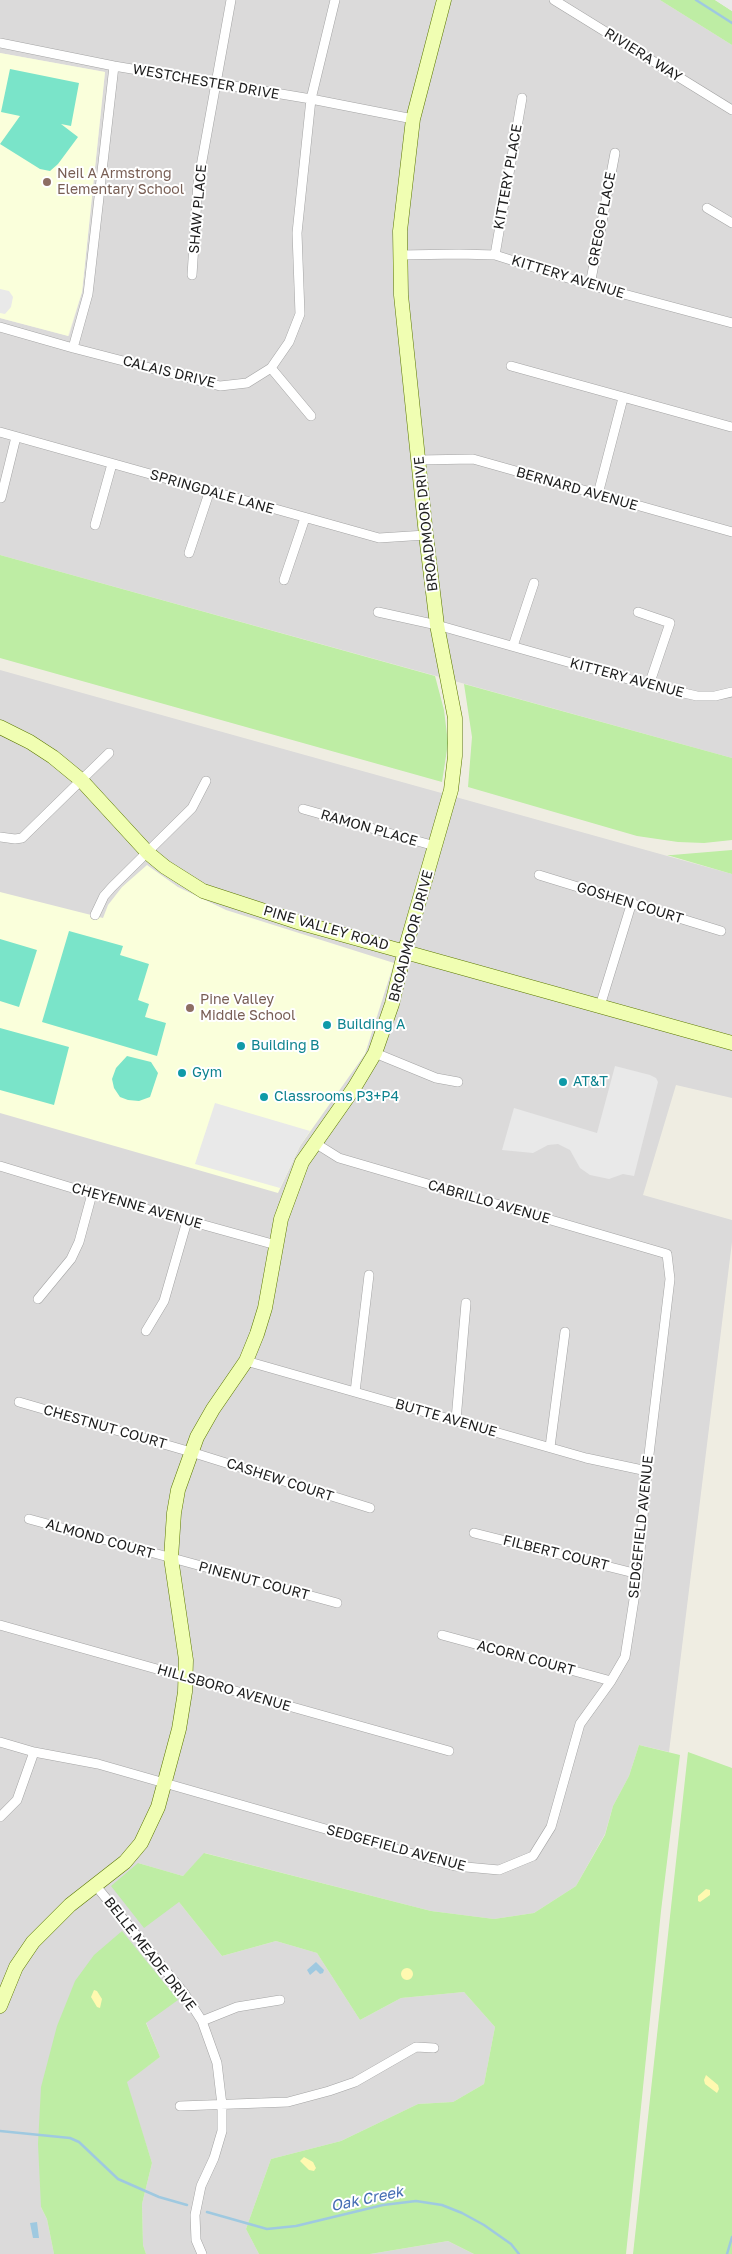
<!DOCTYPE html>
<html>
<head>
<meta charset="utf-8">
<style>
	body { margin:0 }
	canvas { display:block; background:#efede2 }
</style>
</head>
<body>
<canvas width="732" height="2254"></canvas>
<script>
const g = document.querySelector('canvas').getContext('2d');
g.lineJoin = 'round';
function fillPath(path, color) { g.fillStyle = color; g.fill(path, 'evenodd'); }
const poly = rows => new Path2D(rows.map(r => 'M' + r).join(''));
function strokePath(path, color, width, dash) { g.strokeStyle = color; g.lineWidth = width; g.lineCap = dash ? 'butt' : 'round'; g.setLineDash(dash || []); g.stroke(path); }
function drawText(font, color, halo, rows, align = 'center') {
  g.font = font + ' "Golos Text",sans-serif'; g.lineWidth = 4; g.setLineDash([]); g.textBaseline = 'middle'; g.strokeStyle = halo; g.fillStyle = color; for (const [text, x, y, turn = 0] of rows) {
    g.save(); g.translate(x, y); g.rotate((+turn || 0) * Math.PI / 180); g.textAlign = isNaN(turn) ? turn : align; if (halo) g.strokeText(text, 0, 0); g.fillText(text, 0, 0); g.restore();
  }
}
const residential = poly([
	[0,0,660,0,732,45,732,758,0,555,0,318,69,336,82,292,105,72,0,53],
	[0,670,732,874,732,1098,676,1085,643,1195,732,1220,732,1242,669,1752,639,1745,629,1776,613,1806,605,1834,576,1886,534,1913,494,1919,431,1911,205,1853,183,1876,138,1863,179,1902,222,1956,276,1941,317,1953,360,2020,401,1998,464,1992,495,2027,484,2084,453,2102,418,2104,341,2141,271,2159,246,2229,259,2254,146,2254,143,2245,142,2204,152,2163,126,2082,160,2057,146,2022,121,1931,41,2207,47,2219,54,2254,0,2254],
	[448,2241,474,2254,370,2254]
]);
const education = poly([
	[0,53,105,72,82,292,68,336,0,318],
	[147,865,178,887,226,910,394,963,365,1054,300,1146,278,1193,0,1113,0,892,103,918,108,905,122,887]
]);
const grass = poly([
	[660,0,715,0,732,11,732,45],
	[0,555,435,676,444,710,448,743,442,782,0,658],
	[464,684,732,758,732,840,704,843,678,842,637,836,468,787,472,737],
	[732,850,732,874,667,855,672,855],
	[639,1745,680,1755,661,1911,626,2254,474,2254,448,2241,370,2254,259,2254,246,2229,271,2159,341,2141,418,2104,453,2102,484,2084,495,2027,464,1992,401,1998,360,2020,317,1953,276,1941,222,1956,179,1902,144,1928,111,1886,138,1863,183,1876,204,1853,431,1911,494,1919,534,1913,576,1886,605,1835,613,1806,629,1776],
	[688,1752,732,1768,732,2254,633,2254],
	[122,1931,178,2000,146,2023,160,2057,127,2082,152,2163,142,2204,143,2245,146,2254,54,2254,47,2219,41,2207,38,2144,41,2087,57,2026,75,1981,94,1955]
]);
const sand = poly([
	[706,1889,710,1890,710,1895,700,1902,698,1901,698,1896],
	'401 1974a6 6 0 1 1 12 0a6 6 0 1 1-12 0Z',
	[94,1990,97,1991,102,1999,100,2008,97,2007,91,1997],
	[706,2075,718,2085,719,2089,717,2093,705,2084,704,2080],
	[304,2157,313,2162,316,2168,314,2171,309,2170,300,2161]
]);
const pitch = poly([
	[10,69,79,83,71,126,61,124,78,137,58,164,50,171,40,169,0,144,20,116,1,112],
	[69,931,123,946,120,955,149,964,138,1000,149,1004,145,1017,166,1023,157,1056,42,1022],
	[0,939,37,950,19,1007,0,1001],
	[0,1028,69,1047,54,1105,0,1090],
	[127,1056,151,1062,158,1073,150,1097,139,1101,128,1100,120,1097,114,1088,112,1079,116,1068]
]);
const parking = poly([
	[715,0,732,0,732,11],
	[0,289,9,291,13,297,11,307,5,314,0,313],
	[615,1066,650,1075,656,1078,658,1082,634,1176,623,1174,609,1179,590,1175,580,1168,570,1150,558,1144,548,1145,533,1153,502,1150,514,1108,597,1133],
	[215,1103,310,1131,300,1146,280,1188,195,1164]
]);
const water = poly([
	[316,1962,324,1970,323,1973,320,1974,316,1970,310,1975,307,1970],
	[37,2222,39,2238,33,2238,30,2223]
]);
const stream = poly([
	[696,0,732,23],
	[0,2131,70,2138,79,2142,118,2179,159,2197,187,2205],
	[207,2212,267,2229,296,2226,383,2205,416,2201,442,2205,462,2213,484,2225,511,2244,519,2254],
	[727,2254,732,2237]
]);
const street = poly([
	[554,0,732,110],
	[0,43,114,66,311,99,413,119],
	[707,208,732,223],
	[401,255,459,254,495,255,590,285,732,323],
	[495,255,522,98],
	[192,275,198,183,231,0],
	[590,285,615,153],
	[0,327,73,348,220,386,247,383,271,368,289,342,300,314,297,233,311,99,335,0],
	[73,348,88,294,114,66],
	[511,366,731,427],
	[271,368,311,416],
	[0,432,379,538,426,535],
	[420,460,473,459,732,532],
	[598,494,623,398],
	[1,498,16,437],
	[95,525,112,464],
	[189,553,210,490],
	[284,580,305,518],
	[378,612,437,625,649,685,697,696,715,696,732,692],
	[638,612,670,623,649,685],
	[513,646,534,583],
	[303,809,435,846],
	[0,837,15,839,22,838,109,753],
	[539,875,721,931],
	[95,915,104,896,112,887,192,808,206,781],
	[600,1006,632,902],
	[375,1053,436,1078,458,1082],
	[0,1166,92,1194,276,1245],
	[38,1299,71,1259,79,1242,92,1194],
	[146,1331,164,1301,187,1221],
	[246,1361,586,1458,647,1471],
	[355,1392,369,1275],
	[19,1402,191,1452,370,1508],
	[456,1420,466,1303],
	[550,1447,565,1332],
	[29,1519,337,1603],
	[474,1533,638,1574],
	[0,1625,449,1751],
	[442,1635,611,1681],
	[0,1742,34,1752,98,1764,455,1866,499,1870,533,1856,551,1827,580,1724,611,1681,625,1657,638,1574,647,1471,670,1279,667,1254,339,1158,315,1143],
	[0,1817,17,1800,34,1752],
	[96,1886,184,1993,202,2021,217,2063,222,2105,222,2131,214,2158,201,2186,195,2215,196,2240,202,2254],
	[202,2021,237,2007,280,2000],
	[180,2106,288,2102,329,2091,355,2082,416,2047,434,2048]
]);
const secondary = poly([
	[0,727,30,742,53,757,81,780,148,853,165,867,203,891,301,923,732,1043],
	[0,2006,16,1967,33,1942,70,1905,125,1862,141,1843,158,1807,179,1729,185,1692,186,1660,171,1558,174,1513,178,1490,197,1437,213,1409,246,1361,257,1334,265,1308,281,1219,302,1162,354,1088,375,1053,392,1004,405,950,451,790,455,756,455,718,437,625,426,535,401,295,400,231,413,119,444,0]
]);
const markers = [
	[47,182,5,"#8d6e63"],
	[190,1008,5,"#8d6e63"],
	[327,1025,5,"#0f9aa8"],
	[241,1046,5,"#0f9aa8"],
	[182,1073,5,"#0f9aa8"],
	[563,1082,5,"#0f9aa8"],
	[264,1097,5,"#0f9aa8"]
];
const streetNames = [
	["RIVIERA WAY",643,55,32],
	["WESTCHESTER DRIVE",206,82,10],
	["KITTERY PLACE",508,177,-80],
	["SHAW PLACE",198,209,-85],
	["GREGG PLACE",602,219,-79],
	["KITTERY AVENUE",568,277,17],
	["CALAIS DRIVE",169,372,14],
	["BERNARD AVENUE",577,489,16],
	["SPRINGDALE LANE",212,492,16],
	["BROADMOOR DRIVE",426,524,-96],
	["KITTERY AVENUE",627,678,15],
	["RAMON PLACE",369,828,16],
	["GOSHEN COURT",630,903,17],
	["PINE VALLEY ROAD",326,928,16],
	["BROADMOOR DRIVE",411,936,-75],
	["CABRILLO AVENUE",489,1202,16],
	["CHEYENNE AVENUE",137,1206,16],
	["BUTTE AVENUE",446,1418,16],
	["CHESTNUT COURT",105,1427,16],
	["CASHEW COURT",280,1480,18],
	["SEDGEFIELD AVENUE",641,1527,-84],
	["ALMOND COURT",100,1539,16],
	["FILBERT COURT",556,1553,14],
	["PINENUT COURT",254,1581,15],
	["ACORN COURT",526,1658,15],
	["HILLSBORO AVENUE",224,1688,16],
	["SEDGEFIELD AVENUE",396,1848,15],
	["BELLE MEADE DRIVE",150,1954,52]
];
const educationNames = [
	["Neil A Armstrong",57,174],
	["Elementary School",57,190],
	["Pine Valley",200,1000],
	["Middle School",200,1016]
];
const cultureNames = [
	["Building A",337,1025],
	["Building B",251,1046],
	["Gym",192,1073],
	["AT&T",573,1082],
	["Classrooms P3+P4",274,1097]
];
const waterNames = [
	["Oak Creek",367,2199,-12]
];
fillPath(residential, '#dbdada');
fillPath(education, '#faffdb');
fillPath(grass, '#beeda4');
fillPath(sand, '#fff9b0');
fillPath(pitch, '#7ae4c9');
fillPath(parking, '#e9e9e9');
fillPath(water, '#9fc9e0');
strokePath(stream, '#9fc9e0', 2.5);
strokePath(street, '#a4a4a4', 10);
strokePath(secondary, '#5b7800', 15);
strokePath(street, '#fff', 9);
strokePath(secondary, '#f0feb2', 14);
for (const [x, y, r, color] of markers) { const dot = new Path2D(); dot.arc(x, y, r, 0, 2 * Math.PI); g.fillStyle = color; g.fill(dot); strokePath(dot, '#fff', 2); }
drawText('14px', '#1d1d1d', '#fff', streetNames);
drawText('14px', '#785e54', '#fff', educationNames, 'left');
drawText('14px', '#0d838f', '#fff', cultureNames, 'left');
drawText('italic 15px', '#436cb3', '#fff', waterNames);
</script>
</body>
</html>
